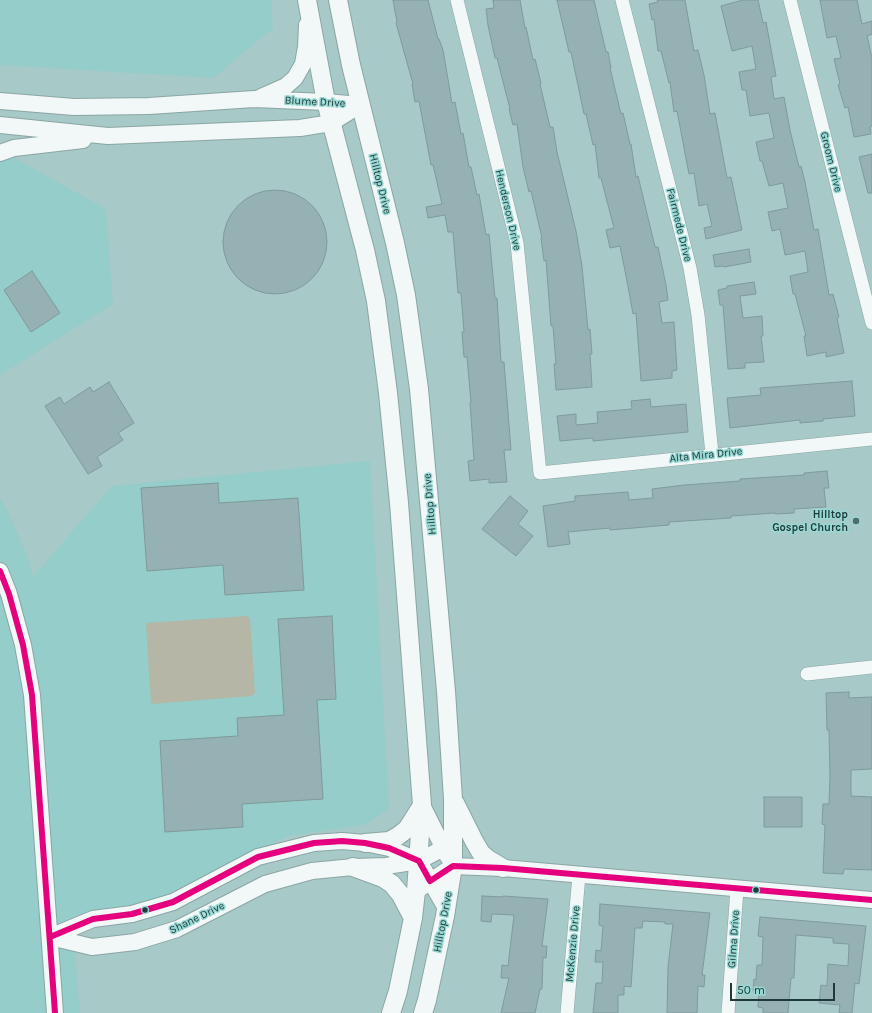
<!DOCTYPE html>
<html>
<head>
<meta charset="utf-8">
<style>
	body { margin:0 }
	#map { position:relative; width:872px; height:1013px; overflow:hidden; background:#a7c9c7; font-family:Karla,sans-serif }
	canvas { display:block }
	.scale { position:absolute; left:730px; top:983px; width:105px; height:18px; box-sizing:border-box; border:2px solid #1f3a38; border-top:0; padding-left:5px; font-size:12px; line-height:14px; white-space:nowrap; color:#1f3a38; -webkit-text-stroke:3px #98d8d4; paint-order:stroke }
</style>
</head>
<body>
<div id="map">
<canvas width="872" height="1013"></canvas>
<div class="scale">50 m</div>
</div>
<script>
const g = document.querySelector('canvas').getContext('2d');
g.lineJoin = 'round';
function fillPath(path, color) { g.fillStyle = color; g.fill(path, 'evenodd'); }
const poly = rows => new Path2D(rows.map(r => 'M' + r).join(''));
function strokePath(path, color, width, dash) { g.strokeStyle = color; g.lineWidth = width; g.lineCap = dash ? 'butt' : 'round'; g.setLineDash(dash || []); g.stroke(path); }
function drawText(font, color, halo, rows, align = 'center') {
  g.font = font + ' Karla,sans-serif'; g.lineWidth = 3; g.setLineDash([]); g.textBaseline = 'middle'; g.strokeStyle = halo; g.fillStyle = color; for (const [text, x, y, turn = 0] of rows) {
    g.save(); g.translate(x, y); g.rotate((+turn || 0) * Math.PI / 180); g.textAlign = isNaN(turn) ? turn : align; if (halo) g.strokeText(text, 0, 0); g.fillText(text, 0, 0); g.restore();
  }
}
const built = poly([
	[0,0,271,0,273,28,213,78,0,65],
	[0,150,106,209,113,304,0,375],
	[370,461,389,809,364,825,288,836,161,898,72,919,80,1013,0,1013,0,498,7,510,28,558,33,577,112,486]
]);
const green = poly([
	[247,616,250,619,255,693,252,696,151,704,146,623]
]);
const building = poly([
	[393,0,428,0,438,39,439,39,443,50,452,103,455,102,461,134,463,133,469,167,471,167,477,195,479,194,486,235,489,234,495,298,497,298,501,362,504,362,511,450,504,450,507,482,489,483,489,479,470,481,468,461,474,460,470,402,471,402,467,357,464,357,462,332,464,332,461,293,458,293,453,232,448,232,445,215,428,218,426,207,442,204,433,165,431,165,419,101,415,102,412,84,413,84,396,23,397,22,393,0],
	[493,0,520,0,525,28,526,27,533,60,535,59,541,83,540,84,550,127,553,127,557,152,576,231,582,266,588,330,590,329,592,354,590,354,592,387,556,390,554,364,556,364,553,326,551,326,546,260,544,261,541,238,542,238,531,191,529,192,523,167,517,124,513,125,509,109,510,109,497,58,495,58,488,25,486,9,494,8,493,0],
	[557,0,594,0,606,52,608,52,611,68,610,68,621,114,623,113,630,144,631,144,636,177,638,176,655,247,658,247,666,285,668,300,659,302,662,323,674,322,677,370,672,371,672,378,641,381,636,313,633,314,627,281,620,246,610,248,606,230,614,228,601,178,599,178,595,144,593,145,586,114,584,114,571,52,569,52,557,0],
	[657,0,685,0,694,51,698,50,704,75,710,114,715,113,727,178,731,177,742,230,706,239,704,228,712,226,707,204,699,206,694,173,689,174,677,111,674,112,670,82,669,83,661,51,658,51,654,19,652,20,649,4,658,2,657,0],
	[743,0,758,0,763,23,766,22,776,76,771,77,774,99,784,97,790,130,799,167,801,166,805,182,814,230,818,229,829,295,833,294,839,317,837,318,844,353,826,357,826,352,807,356,804,336,806,336,795,294,793,294,790,276,808,272,805,251,785,255,780,229,772,231,768,212,788,208,783,183,769,186,762,161,760,161,756,142,774,138,769,113,750,116,746,90,742,90,739,72,756,69,752,46,732,51,721,6,743,0],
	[820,0,857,0,862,24,872,21,872,34,867,36,872,58,872,126,870,127,871,134,854,137,848,107,845,108,838,85,840,84,834,59,841,58,836,36,827,38,820,0],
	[872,154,872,193,868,193,859,157,872,154],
	'223 242a52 52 0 1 1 104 0a52 52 0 1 1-104 0Z',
	[749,249,751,262,724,267,723,266,715,267,713,255,749,249],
	[32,271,60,313,31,332,4,290,32,271],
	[754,282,756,294,740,296,743,318,762,316,763,336,761,336,764,362,745,363,745,368,728,369,723,305,720,305,718,290,727,288,727,286,754,282],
	[852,381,855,416,823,419,823,421,800,423,800,420,730,428,727,398,761,395,760,388,852,381],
	[109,382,134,423,118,433,123,440,97,457,102,466,88,474,45,406,60,397,64,404,90,387,93,392,109,382],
	[650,399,651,407,686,404,688,432,593,441,593,438,560,441,557,416,576,414,576,425,598,423,597,412,632,409,631,401,650,399],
	[827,471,829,488,824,488,826,507,794,509,794,513,775,514,775,513,731,516,731,518,669,522,669,525,610,530,610,528,568,532,570,544,548,547,543,506,575,501,575,496,628,492,629,500,653,498,652,489,684,485,740,481,740,479,804,475,804,473,827,471],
	[218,483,219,503,298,498,304,590,225,595,223,565,147,571,141,488,218,483],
	[510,496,528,511,518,524,533,536,516,556,482,529,510,496],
	[332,616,336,699,317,700,323,799,242,804,243,827,165,832,160,741,238,736,237,718,284,715,278,619,332,616],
	[849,692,849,698,872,697,872,769,851,770,851,796,872,797,872,870,844,869,843,874,823,873,825,825,822,824,823,804,829,804,830,777,829,730,827,730,826,693,849,692],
	[764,797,802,797,802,827,764,827,764,797],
	[482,896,503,897,503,896,548,899,542,946,547,946,546,958,543,957,542,989,540,989,535,1013,501,1013,509,978,501,978,502,965,508,966,514,915,492,914,491,922,481,921,482,896],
	[600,904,710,913,702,975,705,975,704,987,698,986,697,1013,667,1013,668,967,673,924,665,924,665,922,643,921,642,928,635,928,631,987,624,986,624,995,618,995,618,1013,593,1013,596,983,602,983,603,962,595,962,596,950,601,951,603,926,599,925,600,904],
	[760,917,866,926,859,984,855,983,852,1013,839,1013,840,1005,819,1003,821,985,827,986,828,964,848,966,849,944,833,943,833,938,796,935,794,978,791,978,788,1013,763,1013,763,1008,758,1007,759,992,753,991,754,979,756,980,757,965,762,965,763,937,758,936,760,917]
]);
const minor = poly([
	[457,0,517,243,540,473,872,439],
	[622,0,690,268,698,315,712,454],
	[790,0,872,323],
	[807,674,872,667],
	[567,1013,579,875],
	[728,1013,737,889]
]);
const tertiary = poly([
	[261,97,286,86,295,78,303,64,306,47,307,25],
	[0,101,74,107,149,106,254,99,326,102,360,105],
	[0,125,108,136,300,128,331,123,360,105],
	[0,153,14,148,83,140],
	[0,571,9,594,23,645,32,695,55,1013],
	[422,805,448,857],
	[416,891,453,866,503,868,872,900],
	[50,937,93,919,132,914,173,902,258,857,314,843,342,841,365,843,389,848,419,861,447,910],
	[50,937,92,947,135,942,177,929,265,884,312,871,353,867,386,866,419,861,453,843]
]);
const secondary = poly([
	[307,0,326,102,365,250,376,301,388,393,399,503,422,805,416,891,413,918,398,991,391,1013],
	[338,0,351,65,395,243,406,295,419,389,446,691,453,799,453,866,445,916,427,1000,423,1013],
	[455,803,474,841,481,853,488,859,503,868],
	[365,843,389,841,398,836,407,829,421,807],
	[353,867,383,878,392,884,401,895,413,918]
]);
const bus1 = poly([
	[0,571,9,594,23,645,32,695,55,1013],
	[50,937,93,919,132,914,173,902,258,857,314,843,342,841,365,843,389,848,419,861,430,881,453,866,503,868,872,900]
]);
const markers = [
	[856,521,4,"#4f6c6a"],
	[756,890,3.5,"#1f3a38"],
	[145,910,3.5,"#1f3a38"]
];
const streetNames = [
	["Blume Drive",315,102,3],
	["Groom Drive",831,162,76],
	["Hilltop Drive",380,184,76],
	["Henderson Drive",508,210,77],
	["Fairmede Drive",679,225,76],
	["Alta Mira Drive",706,455,-6],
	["Hilltop Drive",430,504,-95],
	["Shane Drive",197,918,-26],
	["Hilltop Drive",443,922,-79],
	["Gilma Drive",734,939,-86],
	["McKenzie Drive",573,944,-85]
];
const poiNames = [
	["Hilltop",848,515],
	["Gospel Church",848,528]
];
fillPath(built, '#94cdc9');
fillPath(green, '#b5b6a5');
fillPath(building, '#96b1b3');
strokePath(building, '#7f9a9b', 1);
strokePath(minor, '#8aa6a4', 14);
strokePath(tertiary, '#8aa6a4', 18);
strokePath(secondary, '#8aa6a4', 20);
strokePath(minor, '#f2f7f7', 13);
strokePath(tertiary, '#f2f7f7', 16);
strokePath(secondary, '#f2f7f7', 18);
strokePath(bus1, '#e5007d', 6);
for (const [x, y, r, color] of markers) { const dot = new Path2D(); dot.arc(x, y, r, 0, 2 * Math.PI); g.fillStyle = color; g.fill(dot); strokePath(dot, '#98d8d4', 1.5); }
drawText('11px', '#1f3a38', '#98d8d4', streetNames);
drawText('bold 11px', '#1f3a38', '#98d8d4', poiNames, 'right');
</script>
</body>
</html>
